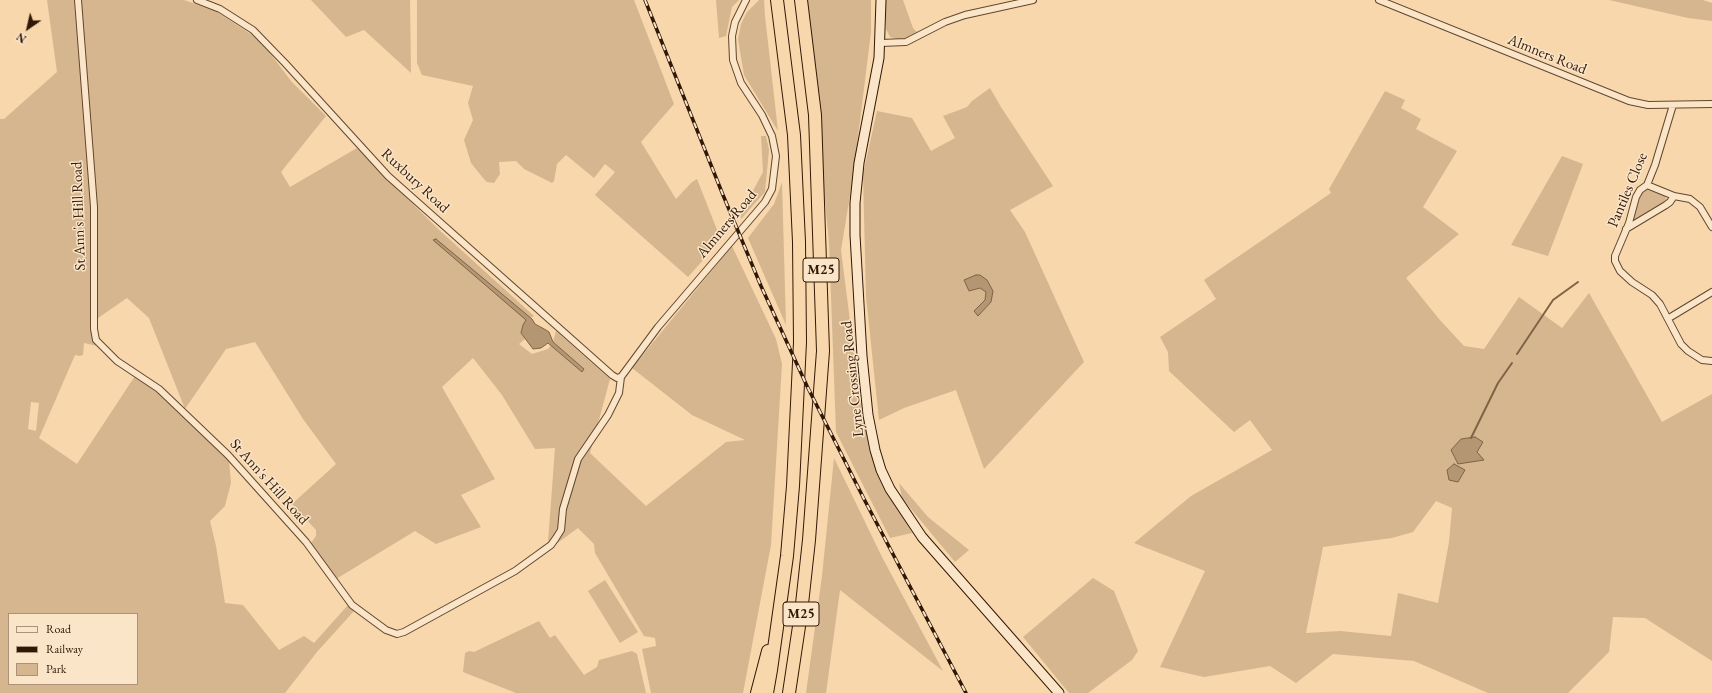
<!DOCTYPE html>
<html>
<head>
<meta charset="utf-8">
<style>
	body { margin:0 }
	#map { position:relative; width:1712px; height:693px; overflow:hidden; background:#f7d7ab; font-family:"EB Garamond",serif }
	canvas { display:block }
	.legend { position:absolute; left:8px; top:613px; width:130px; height:72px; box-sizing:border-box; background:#fae5c8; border:1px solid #aa937a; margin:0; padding:5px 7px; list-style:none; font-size:12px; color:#311705 }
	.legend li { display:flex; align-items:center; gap:8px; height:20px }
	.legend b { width:20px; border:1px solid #aa937a }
	.north { position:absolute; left:8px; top:8px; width:40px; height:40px; -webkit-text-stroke:3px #fae5c8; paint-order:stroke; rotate:214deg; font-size:11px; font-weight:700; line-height:16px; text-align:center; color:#311705 }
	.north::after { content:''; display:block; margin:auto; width:14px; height:18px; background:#311705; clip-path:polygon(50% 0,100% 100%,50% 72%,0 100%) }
</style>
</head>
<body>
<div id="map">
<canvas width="1712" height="693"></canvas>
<ul class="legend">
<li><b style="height:5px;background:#fae5c8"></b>Road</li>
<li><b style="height:5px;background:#311705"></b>Railway</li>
<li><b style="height:11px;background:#d5b68f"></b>Park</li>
</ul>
<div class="north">N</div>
</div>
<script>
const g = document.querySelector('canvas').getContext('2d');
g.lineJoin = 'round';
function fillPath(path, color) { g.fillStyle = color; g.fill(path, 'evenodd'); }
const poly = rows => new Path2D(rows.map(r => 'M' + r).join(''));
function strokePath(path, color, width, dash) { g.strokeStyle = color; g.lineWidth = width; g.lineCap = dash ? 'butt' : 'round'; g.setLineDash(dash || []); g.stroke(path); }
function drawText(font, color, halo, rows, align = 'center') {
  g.font = font + ' "EB Garamond",serif'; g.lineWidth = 3; g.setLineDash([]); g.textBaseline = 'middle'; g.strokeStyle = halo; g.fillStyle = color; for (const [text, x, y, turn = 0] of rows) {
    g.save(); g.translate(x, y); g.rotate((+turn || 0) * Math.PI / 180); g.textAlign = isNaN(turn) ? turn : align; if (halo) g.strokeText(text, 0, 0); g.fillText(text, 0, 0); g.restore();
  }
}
const green = poly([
	[47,0,184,0,215,11,260,40,291,81,326,116,281,172,290,187,357,148,437,228,534,316,526,320,521,333,525,339,519,344,532,354,548,349,551,345,582,372,584,369,553,342,556,331,610,379,590,453,646,506,726,442,745,440,692,415,632,368,732,246,776,339,782,364,771,545,743,693,651,693,642,649,656,646,655,638,644,636,595,553,594,544,578,528,541,555,537,550,548,542,555,448,535,449,502,395,473,358,442,387,495,479,461,495,481,527,436,544,415,531,336,579,311,543,316,536,316,530,292,504,336,464,303,419,255,342,226,349,185,409,149,318,127,298,98,318,97,346,84,343,83,355,80,356,75,355,39,438,77,464,135,376,157,392,229,460,231,483,225,506,210,521,216,546,225,603,243,605,279,650,304,636,314,643,348,605,354,611,317,652,285,693,0,693,0,119,4,119,57,72],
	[31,402,39,403,36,431,28,429],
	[9,614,137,614,137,684,9,684],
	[311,0,410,0,411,73,364,30,346,37],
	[417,0,634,0,674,104,641,142,676,199,692,182,697,179,721,240,688,277,595,195,615,172,605,164,594,178,566,155,557,164,554,181,552,183,524,169,516,161,499,162,500,174,494,183,487,182,483,178,471,163,464,140,473,120,468,103,473,86,422,75,417,63],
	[716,0,739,0,732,7,726,36,719,38],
	[759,0,764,0,765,16,778,131,744,75,738,39,741,24,747,12],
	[805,0,871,0,871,32,853,177,841,250,861,408,881,479,912,533,890,538,836,432,829,242],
	[886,0,903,0,913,28,918,33,908,38,898,39,890,37,886,29],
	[1609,0,1703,0,1712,3,1712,21,1688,18],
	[990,88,1001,107,1053,186,1010,210,1025,232,1084,362,984,469,956,390,904,408,879,420,866,296,863,174,877,111,912,118,931,151,955,138,943,116,967,107,972,101],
	[1385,91,1405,100,1401,108,1421,119,1416,129,1457,151,1423,207,1459,234,1406,278,1439,319,1464,346,1484,349,1519,297,1562,328,1589,293,1662,422,1712,394,1712,661,1645,618,1613,617,1609,652,1568,693,1488,693,1414,661,1333,654,1296,683,1270,666,1204,677,1160,667,1205,571,1134,543,1191,496,1272,450,1250,420,1234,432,1169,371,1168,352,1160,337,1216,299,1204,280,1331,193,1329,189],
	[1436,501,1452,508,1449,542,1438,603,1398,593,1391,636,1340,631,1306,633,1323,547,1392,538,1413,532],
	[761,136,766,136,769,150,765,192,741,219,740,215,763,172],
	[1562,156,1583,164,1548,256,1511,245],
	[782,182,786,325,748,238,774,204],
	[1645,189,1664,195,1667,200,1632,223,1632,218,1640,194],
	[834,458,882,557,943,671,840,590,826,693,806,693,822,576],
	[899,483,928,517,969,550,955,562,902,498],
	[1093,578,1114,591,1138,651,1132,660,1088,693,1069,693,1023,637],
	[605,580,638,632,620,643,588,591],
	[539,621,550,638,555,635,584,675,597,667,599,660,632,651,637,654,646,693,516,693,463,672,465,653,469,651,474,652]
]);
const water = poly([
	[436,239,532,319,535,324,546,330,549,332,553,342,584,369,582,372,548,343,541,348,533,349,521,333,523,325,526,320,433,240,436,239],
	[976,275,980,275,987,280,993,291,991,302,978,316,974,311,985,300,986,292,980,288,969,291,964,280,976,275],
	[1475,437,1483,442,1477,452,1484,460,1458,464,1451,450,1461,439,1475,437],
	[1454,464,1465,470,1458,482,1449,480,1447,470,1454,464]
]);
const stream = poly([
	[1517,354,1553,300,1578,282],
	[1471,438,1498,383,1512,363]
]);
const street = poly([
	[78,0,94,207,94,329,96,340,117,361,159,389,228,455,306,542,352,605,386,630,397,634,404,632,515,571,551,545,556,538,561,530,563,509,578,459,608,415,619,393,621,377,658,327,765,202,772,189,776,156,772,136,762,115,741,83,733,60,732,36,735,22,746,0],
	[197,0,220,9,253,30,285,63,388,176,612,375,617,378,621,377],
	[1379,0,1629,101,1648,105,1712,104],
	[881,43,906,42,945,22,965,15,1033,0],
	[1673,105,1655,165,1647,185,1640,190,1636,197,1629,223,1615,256,1615,261,1620,271,1632,282,1652,295,1660,304,1681,344,1688,351,1702,360,1712,361],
	[1647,185,1674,196,1690,199,1700,207,1712,227],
	[1626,229,1666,205,1670,202,1674,196],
	[1669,318,1712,292]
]);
const secondary = poly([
	[881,0,879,58,859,163,855,203,855,235,862,356,868,415,875,450,881,470,890,489,922,537,1059,693]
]);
const highway = poly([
	[757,693,768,651],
	[767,693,771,670,787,556,793,486,800,342,799,242,794,135,777,0],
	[789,693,801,613,809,540,823,351,815,115,801,0]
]);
const rail = poly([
	[645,0,723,195,761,286,807,386,864,499,966,693]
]);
const shields = [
	[821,270,36],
	[801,614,36]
];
const shieldNames = [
	["M25",821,270],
	["M25",801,614]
];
const streetNames = [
	["Almners Road",1547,55,22],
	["Ruxbury Road",415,181,43],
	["Pantiles Close",1628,190,-67],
	["St Ann's Hill Road",79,216,-92],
	["Almners Road",727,224,-50],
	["Lyne Crossing Road",853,379,-96],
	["St Ann's Hill Road",269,482,48]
];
fillPath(green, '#d5b68f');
fillPath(water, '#b49673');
strokePath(water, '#806347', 1);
strokePath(stream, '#806347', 2);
strokePath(street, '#62472e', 8);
strokePath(secondary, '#311705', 11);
strokePath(highway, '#311705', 14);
strokePath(street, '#fae5c8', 6);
strokePath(secondary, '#fae5c8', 9);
strokePath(highway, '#f7d7ab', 12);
strokePath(rail, '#311705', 3.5);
strokePath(rail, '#fae5c8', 2, [6]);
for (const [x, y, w] of shields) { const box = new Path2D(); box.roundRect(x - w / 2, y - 12, w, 24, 3); g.fillStyle = '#fae5c8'; g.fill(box); strokePath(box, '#311705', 1); }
drawText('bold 14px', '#311705', null, shieldNames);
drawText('15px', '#311705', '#fae5c8', streetNames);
</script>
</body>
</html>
